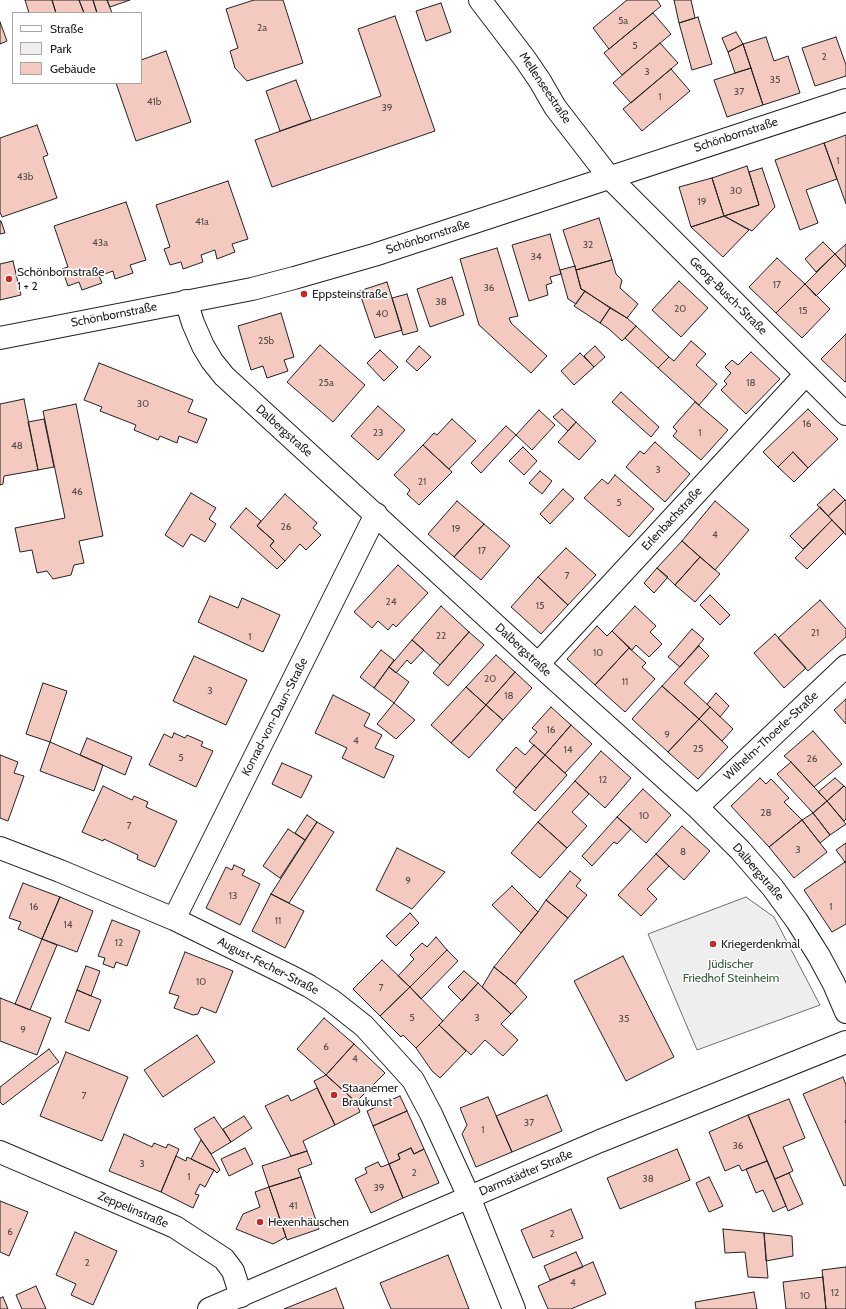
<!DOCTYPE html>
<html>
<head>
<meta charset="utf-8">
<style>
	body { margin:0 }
	#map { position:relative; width:846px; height:1309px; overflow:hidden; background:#fff; font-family:Cabin,sans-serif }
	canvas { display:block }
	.legend { position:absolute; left:12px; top:12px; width:130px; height:72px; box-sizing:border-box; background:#fff; border:1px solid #a7a7a7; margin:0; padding:5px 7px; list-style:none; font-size:12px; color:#222 }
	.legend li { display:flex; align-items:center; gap:8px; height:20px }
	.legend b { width:20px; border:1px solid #a7a7a7 }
</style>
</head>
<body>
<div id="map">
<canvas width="846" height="1309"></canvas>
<ul class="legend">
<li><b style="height:5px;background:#fff"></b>Straße</li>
<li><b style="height:11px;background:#eee"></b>Park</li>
<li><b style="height:11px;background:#f3c9c0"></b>Gebäude</li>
</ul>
</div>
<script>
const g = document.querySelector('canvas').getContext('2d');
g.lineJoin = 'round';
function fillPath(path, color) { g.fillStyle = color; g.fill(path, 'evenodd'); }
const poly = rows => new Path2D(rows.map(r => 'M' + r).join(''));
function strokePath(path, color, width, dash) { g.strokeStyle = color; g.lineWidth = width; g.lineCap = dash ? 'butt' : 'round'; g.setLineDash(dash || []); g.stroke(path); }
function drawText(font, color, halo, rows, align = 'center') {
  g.font = font + ' Cabin,sans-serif'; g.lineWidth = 3; g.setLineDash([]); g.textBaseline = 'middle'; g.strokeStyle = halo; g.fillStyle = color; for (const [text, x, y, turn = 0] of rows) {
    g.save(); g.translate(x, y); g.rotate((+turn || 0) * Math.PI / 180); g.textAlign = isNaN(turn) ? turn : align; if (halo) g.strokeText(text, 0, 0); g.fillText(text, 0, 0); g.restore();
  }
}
const green = poly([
	[746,897,774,917,820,1005,697,1050,648,934,746,897]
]);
const building = poly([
	[25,0,52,0,56,13,29,13,25,0],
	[52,0,79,0,84,13,56,13,52,0],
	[79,0,93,0,97,13,84,13,79,0],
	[93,0,107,0,112,13,97,13,93,0],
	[107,0,130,0,110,7,107,0],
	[254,0,283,0,303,63,247,81,235,68,230,51,238,48,226,9,254,0],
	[627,0,657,0,661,6,609,49,593,28,627,0],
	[674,0,691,0,695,18,679,23,674,0],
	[441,3,451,32,426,41,416,11,441,3],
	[653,13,671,34,622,75,604,53,653,13],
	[395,16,435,131,272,187,255,140,381,96,358,29,395,16],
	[698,17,712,64,692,70,679,23,698,17],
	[0,22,7,41,0,44,0,22],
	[736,32,743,44,728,52,722,38,736,32],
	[766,37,774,61,788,56,800,93,763,105,743,44,766,37],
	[836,37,846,65,846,76,815,86,802,48,836,37],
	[660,43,678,63,631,103,613,83,660,43],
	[743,44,751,68,735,73,728,52,743,44],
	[166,51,191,122,136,141,116,83,141,83,141,60,166,51],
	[751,68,763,105,727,117,714,80,751,68],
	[671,69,690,91,642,131,623,109,671,69],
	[296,80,311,120,280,131,266,91,296,80],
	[37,125,48,155,43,157,57,198,2,217,0,212,0,138,37,125],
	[846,135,846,204,824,143,846,135],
	[824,143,837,179,806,190,818,223,800,230,775,160,824,143],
	[747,166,759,205,724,216,712,178,747,166],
	[762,168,775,207,752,231,724,216,759,205,749,172,762,168],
	[712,178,724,216,691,227,679,187,712,178],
	[228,181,248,239,232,244,235,252,217,259,215,250,201,255,203,262,183,269,181,262,170,265,164,249,170,247,156,205,228,181],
	[126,202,146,260,130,265,133,273,115,279,113,271,99,276,102,283,82,290,79,282,68,286,62,269,68,267,54,226,126,202],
	[724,216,749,230,723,257,691,227,724,216],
	[599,218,612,260,576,270,563,230,599,218],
	[0,221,1,221,5,233,0,234,0,221],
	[550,234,561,274,550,277,552,283,546,285,548,295,529,301,512,245,550,234],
	[823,242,835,254,816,272,805,259,823,242],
	[846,244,846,266,835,254,846,244],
	[497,248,518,316,509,318,511,323,547,356,531,373,479,325,460,259,497,248],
	[835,254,846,266,816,296,805,284,835,254],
	[777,258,805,284,776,313,749,287,777,258],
	[612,260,616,274,622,280,620,288,638,304,627,318,581,289,576,270,612,260],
	[13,261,21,295,0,300,0,264,13,261],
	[575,266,581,289,585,291,576,304,568,299,560,270,575,266],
	[452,277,464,315,430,327,417,289,452,277],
	[679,281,708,308,681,337,652,310,679,281],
	[387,282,402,330,375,338,359,291,387,282],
	[805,284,830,309,802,338,776,313,805,284],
	[585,291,610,308,600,323,574,306,585,291],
	[407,294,418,331,403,335,392,298,407,294],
	[610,308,627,318,636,326,622,341,609,329,600,323,610,308],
	[281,313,294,357,284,360,288,371,267,378,263,366,251,370,238,326,281,313],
	[636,326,669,357,658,368,625,338,636,326],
	[846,334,846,381,845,382,821,359,846,334],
	[691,341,706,354,696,365,717,384,699,405,658,368,669,357,674,361,691,341],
	[320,345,365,385,333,422,287,382,320,345],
	[419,346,431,357,417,371,406,361,419,346],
	[595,346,605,357,594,367,584,356,595,346],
	[380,350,398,367,384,381,367,363,380,350],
	[751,352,780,379,746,414,721,390,727,384,724,381,731,373,725,367,732,360,738,365,751,352],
	[580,353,594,367,574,385,561,371,580,353],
	[99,363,193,400,188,412,207,419,197,443,179,436,177,443,160,436,158,440,134,430,136,425,100,411,102,407,84,400,99,363],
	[621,392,659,427,651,437,612,402,621,392],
	[24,399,38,470,4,476,3,484,0,485,0,404,24,399],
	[695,402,728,430,701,460,673,436,677,431,673,427,695,402],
	[76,404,103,536,79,541,84,563,74,565,71,575,53,579,47,571,37,573,32,550,20,552,15,528,65,518,43,411,76,404],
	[378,406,405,430,378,460,351,436,378,406],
	[562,409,576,422,568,431,553,417,562,409],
	[808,409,838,439,808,468,793,452,778,467,763,452,808,409],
	[539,410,555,425,532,450,516,435,539,410],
	[44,419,54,467,38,470,28,422,44,419],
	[452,419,476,441,449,469,423,445,434,433,437,435,452,419],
	[576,422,596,441,579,460,558,442,576,422],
	[506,426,516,435,481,473,471,463,506,426],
	[655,442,690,474,665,502,626,467,640,451,644,454,655,442],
	[423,445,452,472,419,505,407,494,410,490,394,475,423,445],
	[523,447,537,461,524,475,509,461,523,447],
	[793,452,808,468,794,482,778,467,793,452],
	[540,471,552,481,542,494,529,483,540,471],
	[615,475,654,509,629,537,584,498,602,479,608,484,615,475],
	[563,489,574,499,550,524,540,514,563,489],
	[834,489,845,500,828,516,817,505,834,489],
	[191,493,216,508,209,519,216,524,205,542,191,534,183,547,165,535,191,493],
	[285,494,317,523,313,528,321,535,306,550,300,544,285,561,270,546,274,541,257,526,285,494],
	[845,500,846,501,846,535,828,516,845,500],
	[457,501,484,524,454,557,428,534,457,501],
	[715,501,749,530,715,570,682,541,715,501],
	[820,507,832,520,803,549,790,536,820,507],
	[246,508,261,521,257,526,274,541,270,546,285,561,277,569,230,527,246,508],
	[832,520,844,532,807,569,795,558,832,520],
	[484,524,510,546,481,580,454,557,484,524],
	[682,541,700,557,675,585,657,568,682,541],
	[566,548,596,575,568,605,538,577,566,548],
	[700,557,720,574,695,602,675,585,700,557],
	[398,565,428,593,396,627,393,624,388,630,378,621,372,628,354,612,398,565],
	[657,568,668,577,654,593,644,583,657,568],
	[538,577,568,605,541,634,511,607,538,577],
	[710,595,730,615,720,625,700,605,710,595],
	[210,596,238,608,242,598,280,615,263,652,198,622,210,596],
	[820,600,846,629,846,637,808,671,778,638,820,600],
	[441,606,469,632,440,665,412,640,441,606],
	[635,606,656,626,650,632,662,644,649,657,636,645,632,650,612,631,635,606],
	[597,626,607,636,612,631,629,648,595,685,567,659,597,626],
	[692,629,704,639,680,667,668,657,692,629],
	[469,632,484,645,448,686,433,673,469,632],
	[775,634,806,668,784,688,754,653,775,634],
	[412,640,424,650,411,664,407,660,396,673,389,667,412,640],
	[699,646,709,656,684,683,710,707,699,719,662,686,699,646],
	[629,648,646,663,642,667,655,679,625,712,595,685,629,648],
	[381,650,394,660,374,688,360,677,381,650],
	[496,655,515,672,486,705,466,687,496,655],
	[194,656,247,680,226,725,173,701,194,656],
	[389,667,409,682,394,703,374,688,389,667],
	[515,672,532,688,503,720,486,705,515,672],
	[43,683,67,691,50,742,26,734,43,683],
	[662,686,699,719,668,752,632,719,662,686],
	[466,687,486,705,451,743,431,725,466,687],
	[716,693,729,706,720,717,707,704,716,693],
	[333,695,370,714,364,726,382,735,375,748,394,756,384,778,342,758,347,748,315,733,333,695],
	[846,699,846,724,834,710,846,699],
	[394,703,415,720,396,739,377,724,394,703],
	[486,705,503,720,469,758,451,743,486,705],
	[551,707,571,725,545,755,529,741,537,732,532,728,551,707],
	[710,707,733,729,722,741,699,719,710,707],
	[699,719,728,747,698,779,668,752,699,719],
	[571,725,592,744,565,773,545,755,571,725],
	[813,731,842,764,814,787,791,762,784,756,813,731],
	[174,733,185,738,187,735,203,742,201,746,213,751,196,787,149,765,164,734,172,738,174,733],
	[87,738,132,757,125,775,80,755,87,738],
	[50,742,103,765,94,791,40,771,50,742],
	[534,745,545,755,516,788,496,770,516,747,525,755,534,745],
	[601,751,631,778,605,808,575,781,601,751],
	[0,755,18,762,14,773,24,776,8,821,0,818,0,755],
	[545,755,567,775,535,811,513,792,545,755],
	[791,762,827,801,813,813,777,774,791,762],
	[282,763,312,776,301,798,272,784,282,763],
	[760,778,766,784,771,779,789,798,784,802,802,820,769,847,731,806,760,778],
	[835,778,844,786,827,801,818,792,835,778],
	[575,781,589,794,572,812,587,826,567,848,538,822,575,781],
	[103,786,132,800,134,796,148,802,146,807,177,821,155,867,137,859,138,855,104,839,103,841,82,832,103,786],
	[844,786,846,788,846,819,844,821,827,801,844,786],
	[643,789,671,815,646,843,617,817,643,789],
	[827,801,846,824,830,835,813,813,827,801],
	[813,813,830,835,820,843,802,820,813,813],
	[307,815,317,822,305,840,295,833,307,815],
	[617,817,631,829,617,844,614,842,592,866,582,856,617,817],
	[802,820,827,852,794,878,769,847,802,820],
	[317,822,334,832,289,903,271,894,317,822],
	[538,822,567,848,540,878,511,853,538,822],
	[682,826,710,851,684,880,656,854,682,826],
	[288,829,305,840,280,878,263,866,288,829],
	[846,843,846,862,845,862,836,850,846,843],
	[397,848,445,872,412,909,376,890,397,848],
	[656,854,669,866,647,889,657,899,641,916,618,895,656,854],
	[845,862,846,862,846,924,832,932,804,890,845,862],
	[234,865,245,870,242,875,260,884,240,925,206,908,226,867,232,870,234,865],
	[570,871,581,880,576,886,587,895,568,918,546,900,570,871],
	[23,883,60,897,42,939,18,929,21,922,9,918,23,883],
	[512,886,538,912,521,933,492,905,512,886],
	[271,894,304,911,285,948,252,931,271,894],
	[60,897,93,911,77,952,42,939,60,897],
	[546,900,568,918,515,984,494,967,538,912,546,900],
	[410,913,419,923,396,946,386,936,410,913],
	[112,920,140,931,127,966,116,962,114,968,103,964,105,958,98,956,112,920],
	[436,937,447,950,410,987,398,976,414,959,410,955,422,943,427,947,436,937],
	[42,939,57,945,30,1010,15,1004,42,939],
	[447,950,458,961,421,999,410,987,447,950],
	[185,952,233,971,216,1013,201,1007,198,1014,193,1015,174,1008,179,996,169,993,185,952],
	[623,956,674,1057,626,1081,574,981,623,956],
	[382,960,410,987,380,1016,353,989,382,960],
	[86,966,100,971,91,996,77,990,86,966],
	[494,967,515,984,527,997,511,1014,482,987,494,967],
	[464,971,478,983,462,1001,448,987,464,971],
	[478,983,511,1014,501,1024,518,1040,503,1056,485,1040,471,1055,439,1025,478,983],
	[410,987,443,1021,416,1048,403,1035,401,1037,380,1016,410,987],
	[77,990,101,1000,89,1031,65,1022,77,990],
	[0,998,51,1018,37,1055,0,1041,0,998],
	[324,1018,354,1044,326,1075,297,1049,324,1018],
	[439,1025,466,1051,440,1078,432,1071,416,1048,439,1025],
	[197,1035,215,1062,163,1097,144,1070,197,1035],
	[354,1044,385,1073,356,1102,326,1075,354,1044],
	[49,1049,59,1062,3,1105,0,1102,0,1087,49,1049],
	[66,1052,128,1077,102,1141,40,1116,66,1052],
	[326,1075,356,1102,360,1112,335,1125,314,1081,326,1075],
	[843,1077,846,1085,846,1120,845,1121,846,1124,846,1185,844,1186,803,1094,843,1077],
	[317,1088,335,1125,303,1141,307,1151,291,1156,265,1106,288,1095,291,1101,317,1088],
	[547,1095,562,1131,512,1152,496,1116,547,1095],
	[400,1096,407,1111,373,1126,367,1111,400,1096],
	[488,1097,512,1152,476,1167,462,1134,467,1125,460,1108,488,1097],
	[789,1099,805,1138,783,1147,793,1171,775,1179,748,1115,789,1099],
	[407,1111,424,1149,414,1154,411,1148,398,1154,400,1159,389,1164,373,1126,407,1111],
	[748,1115,767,1161,742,1171,739,1165,725,1171,709,1132,748,1115],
	[244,1116,252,1128,231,1142,223,1129,244,1116],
	[214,1117,231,1142,211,1154,194,1129,214,1117],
	[124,1134,152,1147,154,1143,166,1148,168,1144,179,1149,161,1192,109,1171,124,1134],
	[201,1140,211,1154,220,1170,217,1173,214,1170,191,1159,201,1140],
	[245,1148,253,1164,229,1176,221,1159,245,1148],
	[411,1148,414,1154,424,1149,439,1183,403,1198,389,1164,400,1159,398,1154,411,1148],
	[677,1149,690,1180,620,1209,607,1178,677,1149],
	[307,1151,312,1164,298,1169,301,1177,269,1187,262,1166,307,1151],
	[176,1156,186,1161,187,1157,214,1170,205,1187,200,1184,195,1194,199,1195,193,1208,161,1192,176,1156],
	[767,1161,786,1206,773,1212,763,1190,756,1193,746,1169,767,1161],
	[378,1162,381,1167,389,1164,403,1198,371,1213,355,1179,367,1173,365,1168,378,1162],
	[789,1173,803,1204,788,1211,775,1179,789,1173],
	[301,1177,319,1229,287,1240,269,1187,301,1177],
	[709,1177,723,1206,709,1212,696,1183,709,1177],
	[269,1187,286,1237,273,1244,236,1229,243,1214,260,1207,255,1192,269,1187],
	[0,1201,28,1212,9,1256,0,1252,0,1201],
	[571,1209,583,1238,533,1258,521,1230,571,1209],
	[723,1229,764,1233,768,1278,748,1277,745,1252,725,1253,723,1229],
	[75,1232,117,1251,93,1305,71,1295,76,1284,56,1275,75,1232],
	[764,1233,792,1236,793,1256,766,1261,764,1233],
	[576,1252,583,1267,550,1280,544,1266,576,1252],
	[448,1255,469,1309,391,1309,380,1283,448,1255],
	[593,1262,606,1294,571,1309,548,1309,538,1286,593,1262],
	[846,1267,846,1309,826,1309,822,1270,846,1267],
	[823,1277,826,1309,786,1309,783,1282,823,1277],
	[36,1286,46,1309,22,1309,16,1295,36,1286],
	[336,1288,344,1309,284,1309,336,1288],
	[754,1292,757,1309,696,1309,695,1302,754,1292],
	[3,1297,8,1309,0,1309,0,1298,3,1297]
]);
const minor = poly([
	[480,0,525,59,540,81,555,107,609,177,846,414],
	[186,301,193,323,203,346,212,361,224,376,538,664,697,807,740,850,773,888,797,921,819,956,834,984,846,1012],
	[0,338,252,289,294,278,374,255,846,100],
	[538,664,806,374],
	[697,807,846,666],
	[0,848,60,871,174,919,288,975,309,986,331,1000,364,1026,394,1059,413,1080,431,1114,469,1197,514,1309],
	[174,919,376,514],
	[0,1152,175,1227,224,1259,233,1271,241,1296],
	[209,1309,600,1141,846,1042]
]);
const markers = [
	[9,279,4,"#c62828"],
	[304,294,4,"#c62828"],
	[713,944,4,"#c62828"],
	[334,1095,4,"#c62828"],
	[260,1222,4,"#c62828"]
];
const numberNames = [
	["5a",623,21],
	["2a",262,28],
	["5",635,46],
	["2",824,57],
	["3",647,72],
	["35",775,80],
	["37",739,92],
	["1",660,97],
	["41b",154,102],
	["39",387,108],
	["1",838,161],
	["43b",25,177],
	["30",736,191],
	["19",702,202],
	["41a",202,222],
	["43a",100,243],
	["32",588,245],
	["34",536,257],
	["17",777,285],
	["36",489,288],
	["38",441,302],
	["20",680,309],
	["15",803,311],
	["40",382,314],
	["25b",266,341],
	["25a",326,383],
	["18",751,383],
	["30",143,404],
	["16",807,424],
	["23",378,433],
	["1",700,433],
	["48",17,446],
	["3",658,470],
	["21",422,482],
	["46",77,492],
	["5",619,503],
	["26",286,527],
	["19",456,529],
	["4",715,535],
	["17",482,551],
	["7",567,576],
	["24",391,602],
	["15",540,606],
	["21",815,633],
	["22",441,636],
	["1",250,637],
	["10",598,653],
	["20",490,679],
	["11",625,682],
	["3",210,691],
	["18",509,696],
	["16",551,730],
	["9",667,735],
	["4",356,741],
	["25",698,749],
	["14",568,750],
	["5",181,758],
	["26",812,759],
	["12",603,780],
	["28",766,813],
	["10",644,816],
	["7",129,826],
	["3",798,850],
	["8",683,852],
	["9",408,881],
	["13",233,896],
	["16",34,907],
	["1",831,907],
	["11",278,921],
	["14",68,925],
	["12",119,943],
	["10",201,982],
	["7",381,988],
	["5",412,1018],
	["3",477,1018],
	["35",624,1019],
	["9",23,1030],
	["6",326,1047],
	["4",355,1059],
	["7",84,1096],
	["37",529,1123],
	["1",483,1130],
	["36",738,1146],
	["3",142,1164],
	["2",414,1173],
	["1",189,1177],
	["38",648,1179],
	["39",379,1188],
	["41",293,1206],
	["6",10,1232],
	["2",552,1234],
	["2",87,1263],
	["4",573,1283],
	["12",835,1293],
	["10",805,1296]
];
const streetNames = [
	["Mellenseestraße",545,88,56],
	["Schönbornstraße",736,135,-18],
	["Schönbornstraße",428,237,-18],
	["Georg-Busch-Straße",728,296,45],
	["Schönbornstraße",114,315,-11],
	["Dalbergstraße",284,431,42],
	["Erlenbachstraße",672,519,-47],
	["Dalbergstraße",523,650,43],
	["Konrad-von-Daun-Straße",275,717,-63],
	["Wilhelm-Thoerle-Straße",771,736,-43],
	["Dalbergstraße",758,872,49],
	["August-Fecher-Straße",268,966,27],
	["Darmstädter Straße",526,1173,-23],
	["Zeppelinstraße",133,1210,23]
];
const poiNames = [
	["Schönbornstraße",17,272],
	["1 + 2",17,286],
	["Eppsteinstraße",312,294],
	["Kriegerdenkmal",721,944],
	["Staanemer",342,1088],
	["Braukunst",342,1102],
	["Hexenhäuschen",268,1222]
];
const parkNames = [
	["Jüdischer",731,964],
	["Friedhof Steinheim",731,978]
];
fillPath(green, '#eee');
strokePath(green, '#6f6f6f', 1);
fillPath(building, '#f3c9c0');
strokePath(building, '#222', 1);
strokePath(minor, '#222', 24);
strokePath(minor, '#fff', 22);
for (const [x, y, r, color] of markers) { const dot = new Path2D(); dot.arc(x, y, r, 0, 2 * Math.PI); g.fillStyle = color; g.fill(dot); strokePath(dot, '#fff', 1.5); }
drawText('10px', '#564c4a', null, numberNames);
drawText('12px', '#222', '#fff', streetNames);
drawText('12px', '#222', '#fff', poiNames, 'left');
drawText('12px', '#2f5e38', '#fff', parkNames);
</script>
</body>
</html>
